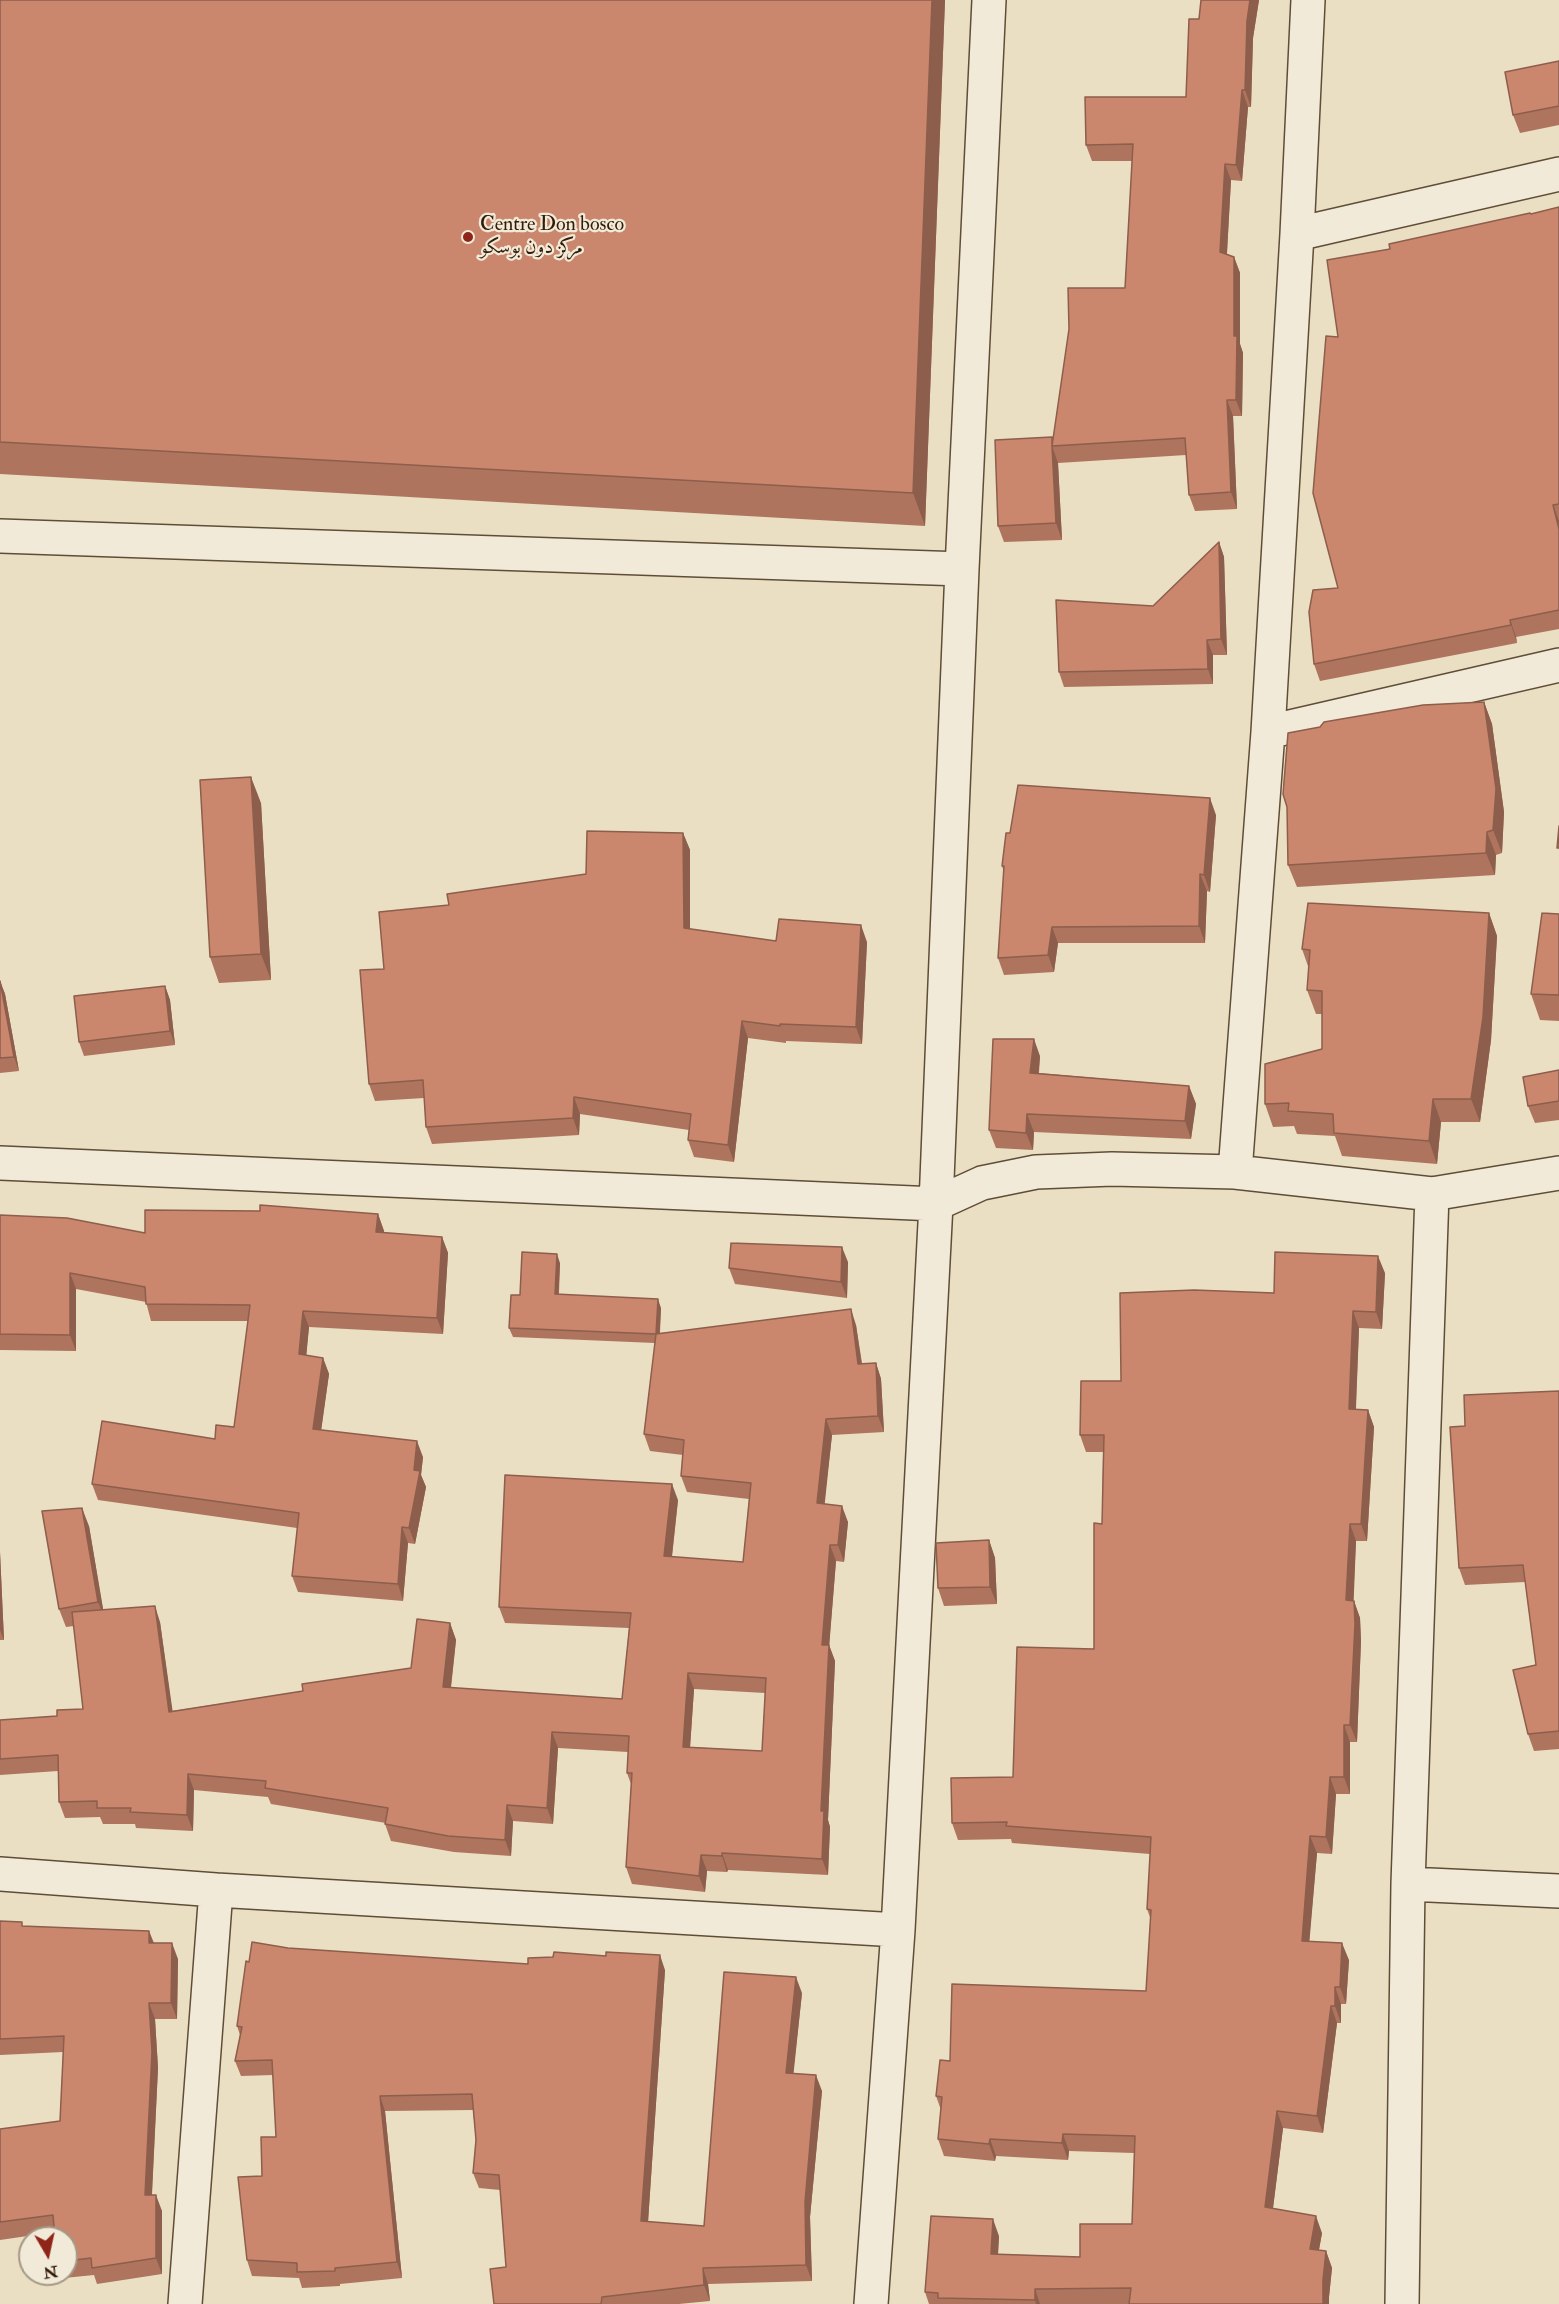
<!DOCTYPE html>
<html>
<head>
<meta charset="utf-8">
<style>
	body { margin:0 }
	#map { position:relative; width:1559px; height:2304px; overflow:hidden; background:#eadfc3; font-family:"IM FELL Double Pica",serif }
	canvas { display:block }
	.north { position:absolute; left:18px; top:2226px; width:60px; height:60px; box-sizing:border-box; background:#f1ead8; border:2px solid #a59885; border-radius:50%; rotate:171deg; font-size:16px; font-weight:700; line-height:24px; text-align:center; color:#321c08 }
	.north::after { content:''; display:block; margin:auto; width:21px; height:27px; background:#8f2418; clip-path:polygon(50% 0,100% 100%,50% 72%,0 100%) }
</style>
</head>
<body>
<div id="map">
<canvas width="1559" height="2304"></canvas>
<div class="north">N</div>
</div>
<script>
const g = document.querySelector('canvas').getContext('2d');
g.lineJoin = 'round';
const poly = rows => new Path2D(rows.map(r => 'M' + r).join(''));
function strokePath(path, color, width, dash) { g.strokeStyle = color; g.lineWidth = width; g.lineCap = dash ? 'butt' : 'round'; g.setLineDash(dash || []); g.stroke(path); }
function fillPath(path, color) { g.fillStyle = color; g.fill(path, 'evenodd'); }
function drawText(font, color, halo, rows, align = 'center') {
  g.font = font + ' "IM FELL Double Pica",Amiri,serif'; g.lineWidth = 4.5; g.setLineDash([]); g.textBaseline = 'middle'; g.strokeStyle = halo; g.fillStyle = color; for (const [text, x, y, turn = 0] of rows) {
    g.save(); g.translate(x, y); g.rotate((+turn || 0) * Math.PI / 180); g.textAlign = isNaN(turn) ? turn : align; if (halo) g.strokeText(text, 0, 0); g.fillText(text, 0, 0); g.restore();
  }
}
const street = poly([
	[1297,234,1559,174],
	[0,536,962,569],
	[1268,732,1559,665],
	[0,1163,936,1204,982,1183,1036,1172,1112,1169,1235,1172,1432,1194,1559,1173],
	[1235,1172,1268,732,1297,234,1308,0],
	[0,1874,216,1890,898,1930],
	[1408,1884,1559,1891],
	[185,2304,216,1890],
	[871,2304,898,1930,936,1204,962,569,989,0],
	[1402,2304,1408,1884,1432,1194]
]);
const wall = poly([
	[0,0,945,0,925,526,0,474],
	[1201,0,1259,0,1253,38,1251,107,1248,107,1242,181,1231,180,1227,254,1234,257,1240,273,1240,344,1243,353,1242,416,1233,416,1237,509,1195,511,1189,495,1186,455,1058,463,1062,540,1004,542,998,526,1052,437,1053,440,1125,288,1132,161,1092,161,1086,145,1186,97,1199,19],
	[1559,61,1559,125,1520,133,1513,115],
	[1559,207,1559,629,1516,637,1517,643,1320,681,1314,664,1338,588,1338,337,1390,249],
	[1219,542,1224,557,1227,655,1213,655,1213,684,1064,687,1059,672,1153,606],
	[1484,702,1492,724,1504,812,1502,853,1496,855,1495,875,1297,887,1288,865],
	[261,803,271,980,219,983,210,957],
	[1216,815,1210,892,1207,891,1205,943,1058,943,1054,972,1004,975,998,958,1004,872,1002,866,1010,833],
	[683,833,690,850,690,929,776,941,867,942,862,1044,786,1041,786,1043,748,1038,734,1162,694,1157,688,1140,689,1130,580,1114,579,1135,432,1144,426,1127,424,1098,375,1101,369,1084,384,969,449,905,586,874],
	[1489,913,1497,936,1491,1040,1480,1122,1441,1122,1437,1164,1342,1156,1335,1136,1297,1134,1294,1126,1273,1127,1265,1104,1322,1049,1322,1014,1316,1014,1307,990,1309,969,1302,949],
	[1559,914,1559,1021,1540,1020,1531,994],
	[0,981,5,994,19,1071,0,1073],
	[165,986,170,1000,175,1045,84,1056,79,1042],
	[1040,1056,1039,1073,1189,1086,1196,1104,1191,1139,1034,1132,1033,1150,996,1148,989,1130],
	[1559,1070,1559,1120,1535,1123,1528,1106],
	[378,1214,384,1231,384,1233,442,1237,448,1253,443,1334,309,1327,306,1355,323,1358,329,1374,321,1430,423,1457,421,1475,426,1487,415,1544,408,1543,403,1601,298,1592,292,1576,297,1528,98,1500,92,1484,215,1439,234,1427,248,1321,151,1321,146,1302,76,1289,76,1351,0,1350,0,1215,145,1233],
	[848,1262,847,1298,735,1284,729,1268],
	[560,1263,559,1294,661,1308,660,1333,856,1325,862,1363,876,1363,881,1379,884,1432,832,1435,824,1504,848,1522,844,1562,836,1561,829,1645,835,1661,828,1820,830,1827,828,1875,728,1870,727,1872,707,1871,705,1892,632,1884,626,1867,631,1784,627,1773,628,1752,558,1748,553,1824,513,1821,511,1856,454,1852,391,1841,385,1824,386,1823,271,1804,268,1797,194,1790,193,1831,136,1828,135,1824,103,1824,100,1817,65,1818,59,1802,58,1771,0,1775,0,1720,57,1716,83,1709,74,1626,66,1627,59,1609,89,1526,103,1610,160,1622,172,1711,303,1691,411,1668,450,1623,456,1640,451,1688,622,1699,629,1628,505,1623,499,1607,678,1500,672,1557,743,1562,749,1499,687,1492,681,1476,683,1455,650,1451,644,1434,655,1343,513,1337,509,1328,520,1295],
	[694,1689,765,1693,762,1751,690,1747],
	[1385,1273,1382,1329,1359,1328,1356,1409,1368,1410,1374,1427,1367,1541,1356,1541,1353,1601,1354,1601,1360,1618,1361,1641,1357,1742,1350,1742,1350,1794,1336,1794,1332,1854,1317,1853,1309,1941,1349,1960,1346,2004,1341,2004,1341,2023,1337,2023,1323,2133,1283,2128,1273,2208,1322,2233,1319,2250,1326,2251,1332,2268,1329,2297,1329,2304,929,2304,925,2292,999,2236,998,2254,1080,2257,1132,2224,1134,2153,1069,2151,1068,2160,996,2156,995,2161,944,2156,938,2139,941,2110,936,2096,950,2061,1146,1991,1151,1920,1147,1909,1150,1854,1012,1843,1011,1839,958,1840,952,1823,1013,1777,1094,1649,1102,1524,1103,1452,1086,1452,1080,1435,1121,1381,1274,1293],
	[1559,1391,1559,1749,1534,1751,1528,1734,1536,1665,1525,1582,1465,1585,1459,1568,1465,1426],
	[989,1540,995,1558,997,1604,944,1606,938,1588],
	[0,1552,4,1640,0,1640],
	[0,1921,23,1926,149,1931,154,1943,178,1959,177,2019,155,2019,158,2068,152,2195,162,2211,162,2274,97,2284,94,2275,64,2278,62,2274,66,2274,66,2238,55,2232,0,2240,0,2129,60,2121,63,2052,0,2055],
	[288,1948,528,1964,665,1970,648,2222,704,2226,802,1993,793,2074,822,2091,810,2217,812,2281,708,2284,710,2301,679,2304,494,2304,506,2267,500,2190,479,2188,473,2173,476,2140,473,2110,385,2111,402,2278,340,2284,340,2286,302,2288,299,2278,252,2276,247,2260,262,2176,276,2137,273,2075,241,2076,235,2061,240,2035,237,2026,249,1962]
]);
const shadedWall = poly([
	[932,0,945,0,925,526,913,493],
	[1250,0,1259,0,1253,38,1251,107,1245,90,1247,21],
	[1242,90,1248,107,1242,181,1236,165],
	[1225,164,1231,180,1226,269,1220,252],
	[1234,257,1240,273,1240,344,1243,353,1242,416,1236,400,1234,336],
	[1227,400,1233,416,1237,509,1231,492],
	[1052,446,1058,463,1062,540,1056,523],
	[1553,505,1559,521,1559,529],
	[1219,542,1224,557,1227,655,1221,639],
	[1510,620,1516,637,1517,643,1511,625],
	[1207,640,1213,655,1213,684,1208,669],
	[1484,702,1492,724,1504,812,1502,853,1493,830],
	[251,777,261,803,271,980,261,954],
	[1210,798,1216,815,1210,892,1204,875],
	[1487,832,1496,855,1495,875,1486,853],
	[683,833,690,850,690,946,684,928],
	[1200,874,1207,891,1205,943,1199,926],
	[1489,913,1497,936,1491,1040,1480,1122,1471,1099],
	[861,925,867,942,862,1044,856,1027],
	[1052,927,1058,943,1054,972,1048,955],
	[0,981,5,994,19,1071,14,1057],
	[165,986,170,1000,175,1045,170,1031],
	[742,1021,748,1038,734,1162,728,1145],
	[1034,1039,1040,1056,1037,1091,1030,1073],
	[1189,1086,1196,1104,1191,1139,1185,1121],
	[574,1097,580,1114,579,1135,573,1118],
	[1433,1099,1441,1122,1437,1164,1429,1141],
	[1027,1114,1034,1132,1033,1150,1026,1133],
	[378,1214,384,1231,382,1249,376,1232],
	[442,1237,448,1253,443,1334,437,1318],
	[842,1247,848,1262,847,1298,841,1282],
	[557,1254,560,1263,558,1303,555,1294],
	[1378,1256,1385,1273,1382,1329,1376,1312],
	[70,1273,76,1289,76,1351,70,1335],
	[658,1299,661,1308,659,1343,656,1334],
	[851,1309,856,1325,864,1380,858,1364],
	[303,1311,309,1327,305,1370,299,1354],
	[1353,1311,1359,1328,1355,1426,1349,1409],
	[323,1358,329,1374,319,1446,313,1429],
	[876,1363,881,1379,884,1432,878,1416],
	[1368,1410,1374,1427,1367,1541,1361,1524],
	[826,1419,832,1435,823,1520,817,1503],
	[417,1441,423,1457,421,1475,426,1487,415,1544,409,1528],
	[672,1484,678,1500,670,1573,664,1556],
	[842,1506,848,1522,844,1562,838,1545],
	[82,1508,89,1526,105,1620,98,1602],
	[1350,1524,1356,1541,1353,1617,1346,1600],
	[402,1527,408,1543,403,1601,398,1584],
	[989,1540,995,1558,997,1604,990,1587],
	[830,1545,836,1561,828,1661,822,1645],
	[0,1552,4,1640,0,1630],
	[1354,1601,1360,1618,1361,1641,1357,1742,1350,1725],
	[155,1606,160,1622,175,1728,169,1712],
	[450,1623,456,1640,449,1703,443,1687],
	[829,1645,835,1661,828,1820,830,1827,828,1875,822,1859,821,1811],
	[688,1673,694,1689,689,1763,683,1747],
	[1344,1725,1350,1742,1350,1794,1344,1777],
	[552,1732,558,1748,553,1824,547,1808],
	[188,1774,194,1790,193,1831,187,1815],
	[1330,1777,1336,1794,1332,1854,1326,1837],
	[507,1805,513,1821,511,1856,505,1840],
	[1310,1836,1317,1853,1308,1958,1302,1941],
	[722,1853,728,1870,727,1872,722,1856],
	[701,1855,707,1871,705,1892,699,1876],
	[149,1931,155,1947,149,1943],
	[172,1943,178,1959,177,2019,171,2003],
	[1342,1943,1349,1960,1346,2004,1340,1987],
	[660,1955,665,1970,647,2237,641,2221],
	[796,1977,802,1993,792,2088,786,2073],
	[1335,1987,1341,2004,1341,2023,1335,2006],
	[149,2003,155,2019,158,2068,151,2211,145,2195],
	[1331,2006,1337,2023,1323,2133,1317,2116],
	[816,2075,822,2091,810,2217,812,2281,806,2265,805,2202],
	[380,2096,385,2111,402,2278,397,2262],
	[1277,2111,1283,2128,1271,2224,1265,2207],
	[1063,2134,1069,2151,1068,2160,1062,2143],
	[990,2139,996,2156,995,2161,989,2144],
	[156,2195,162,2211,162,2274,156,2258],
	[1316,2216,1322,2233,1316,2266,1310,2249],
	[993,2219,999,2236,997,2271,991,2254],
	[1326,2251,1332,2268,1329,2297,1329,2304,1323,2304,1323,2280],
	[703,2268,708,2284,710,2301,704,2285],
	[1035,2289,1040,2304,1036,2304,1035,2300]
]);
const building = poly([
	[0,0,932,0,913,493,0,442,0,0],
	[1201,0,1250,0,1247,21,1245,90,1242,90,1236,165,1225,164,1220,252,1234,257,1234,336,1237,336,1236,400,1227,400,1231,492,1189,495,1185,438,1052,446,1056,523,998,526,995,440,1052,437,1052,446,1069,329,1068,288,1125,288,1133,144,1086,145,1085,97,1186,97,1189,19,1199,19,1201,0],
	[1559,61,1559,106,1513,115,1505,72,1559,61],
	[1559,207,1559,504,1553,505,1559,529,1559,610,1510,620,1511,625,1314,664,1309,612,1313,590,1338,588,1313,493,1326,336,1338,337,1327,260,1390,249,1389,244,1530,213,1531,214,1559,207],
	[1219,542,1221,639,1207,640,1208,669,1059,672,1056,600,1153,606,1219,542],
	[1484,702,1496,789,1493,830,1487,832,1486,853,1288,865,1287,807,1283,794,1288,733,1320,727,1324,722,1423,705,1484,702],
	[251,777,261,954,210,957,200,780,251,777],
	[1018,785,1210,798,1204,875,1200,874,1199,926,1052,927,1048,955,998,958,1004,866,1002,866,1006,833,1010,833,1018,785],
	[1559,826,1559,848,1557,848,1559,826],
	[587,831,683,833,684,928,776,941,779,919,861,925,856,1027,780,1024,780,1026,742,1021,728,1145,688,1140,691,1114,574,1097,573,1118,426,1127,423,1080,369,1084,360,970,384,969,379,912,449,905,447,894,586,874,587,831],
	[1308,903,1489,913,1483,1017,1471,1099,1433,1099,1429,1141,1334,1133,1333,1114,1288,1111,1289,1103,1265,1104,1265,1064,1322,1049,1322,991,1307,990,1310,950,1302,949,1308,903],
	[1542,913,1559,914,1559,995,1531,994,1542,913],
	[0,981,14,1057,0,1058,0,981],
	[165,986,170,1031,79,1042,74,996,165,986],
	[993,1039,1034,1039,1030,1073,1189,1086,1185,1121,1027,1114,1026,1133,989,1130,993,1039],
	[1559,1070,1559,1101,1528,1106,1523,1077,1559,1070],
	[260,1205,378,1214,376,1232,442,1237,437,1318,303,1311,299,1354,323,1358,313,1429,417,1441,414,1470,420,1471,409,1528,402,1527,398,1584,292,1576,299,1513,92,1484,102,1421,215,1439,216,1425,234,1427,250,1305,146,1304,145,1287,70,1273,70,1335,0,1334,0,1215,67,1218,145,1233,145,1210,260,1211,260,1205],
	[731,1243,842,1247,841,1282,729,1268,731,1243],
	[522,1252,557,1254,555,1294,658,1299,656,1334,509,1328,511,1295,520,1295,522,1252],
	[1275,1252,1378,1256,1376,1312,1353,1311,1349,1409,1368,1410,1361,1524,1350,1524,1346,1600,1354,1601,1355,1624,1350,1725,1344,1725,1344,1777,1330,1777,1326,1837,1310,1836,1302,1941,1342,1943,1340,1987,1335,1987,1335,2006,1331,2006,1317,2116,1277,2111,1265,2207,1316,2216,1310,2249,1326,2251,1323,2280,1323,2304,1129,2304,1131,2288,1035,2289,1035,2300,938,2298,938,2293,925,2292,931,2216,993,2219,991,2254,1080,2257,1080,2224,1132,2224,1135,2136,1063,2134,1062,2143,990,2139,989,2144,938,2139,942,2097,936,2096,940,2060,950,2061,952,1984,1146,1991,1151,1910,1147,1909,1151,1837,1006,1826,1007,1822,952,1823,951,1778,1013,1777,1017,1647,1094,1649,1094,1523,1102,1524,1104,1435,1080,1435,1081,1381,1121,1381,1120,1293,1194,1290,1274,1293,1275,1252],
	[851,1309,858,1364,876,1363,878,1416,826,1419,817,1503,842,1506,838,1545,830,1545,822,1645,829,1645,821,1811,824,1811,822,1859,722,1853,722,1856,701,1855,699,1876,626,1867,632,1773,627,1773,629,1736,552,1732,547,1808,507,1805,505,1840,448,1836,385,1824,388,1808,265,1788,266,1781,188,1774,187,1815,130,1812,131,1808,97,1808,97,1801,59,1802,58,1755,0,1759,0,1720,57,1716,57,1710,83,1709,72,1612,155,1606,169,1712,303,1691,302,1684,411,1668,417,1619,450,1623,443,1687,622,1699,631,1613,499,1607,505,1475,672,1484,664,1556,743,1562,751,1483,681,1476,684,1440,644,1434,656,1334,851,1309],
	[688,1673,766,1678,762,1751,683,1747,688,1673],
	[1559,1391,1559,1731,1528,1734,1513,1670,1536,1665,1523,1565,1459,1568,1450,1427,1465,1426,1464,1395,1559,1391],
	[82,1508,98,1602,59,1609,42,1511,82,1508],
	[989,1540,990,1587,938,1588,936,1543,989,1540],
	[0,1921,22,1922,22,1926,149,1931,149,1943,172,1943,171,2003,149,2003,152,2052,145,2195,156,2195,156,2258,92,2268,91,2258,66,2261,66,2238,55,2238,53,2215,0,2222,0,2129,60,2121,64,2036,0,2039,0,1921],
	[252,1942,288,1948,528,1964,528,1958,553,1957,554,1952,606,1956,606,1952,660,1955,641,2221,704,2226,724,1972,796,1977,786,2073,816,2075,805,2202,806,2265,703,2268,704,2285,602,2297,601,2304,494,2304,490,2269,506,2267,499,2175,473,2173,476,2140,472,2094,380,2096,397,2262,335,2268,335,2271,297,2272,297,2263,247,2260,238,2177,262,2176,261,2137,276,2137,272,2060,235,2061,242,2027,237,2026,246,1961,249,1962,252,1942]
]);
const markers = [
	[468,237,6,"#8f2418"]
];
const poiNames = [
	["Centre Don bosco",480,226],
	["مركز دون بوسكو",480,249]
];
strokePath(street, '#604d37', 36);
strokePath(street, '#f1ead8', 33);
fillPath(wall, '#ae745e');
fillPath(shadedWall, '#8d5e4c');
fillPath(building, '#ca876d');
strokePath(building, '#8d5e4c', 1.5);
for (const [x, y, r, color] of markers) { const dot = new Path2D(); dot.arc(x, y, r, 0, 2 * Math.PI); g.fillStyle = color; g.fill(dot); strokePath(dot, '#f1ead8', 2); }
drawText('20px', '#321c08', '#f1ead8', poiNames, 'left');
</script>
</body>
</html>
